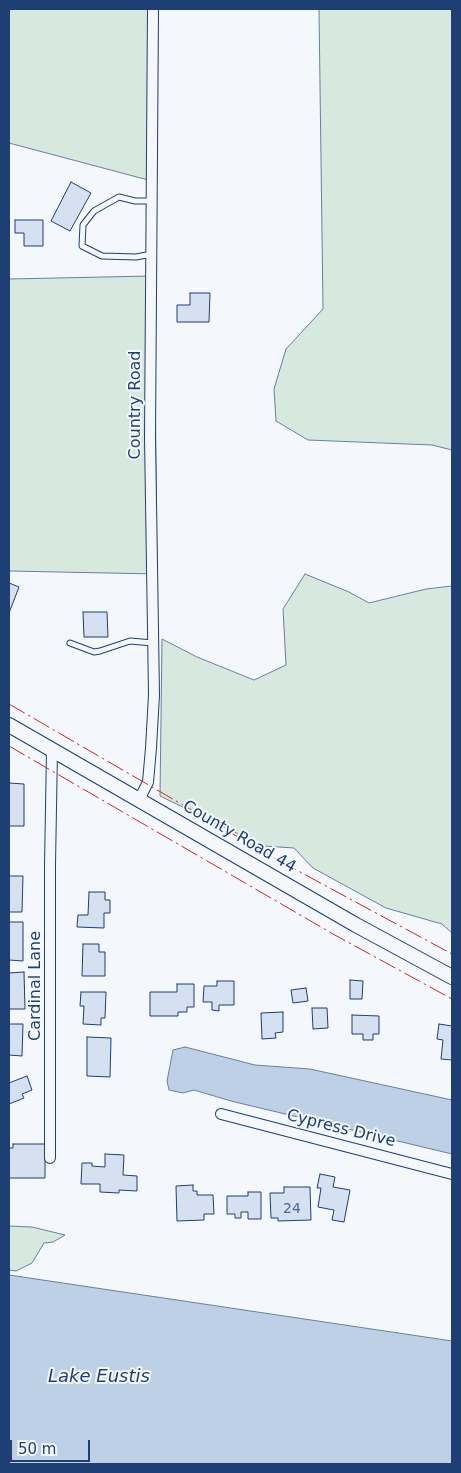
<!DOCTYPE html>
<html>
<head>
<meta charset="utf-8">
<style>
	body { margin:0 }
	#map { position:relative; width:461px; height:1473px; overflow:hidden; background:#f4f7fb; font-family:"DejaVu Sans",sans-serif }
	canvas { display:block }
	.frame { position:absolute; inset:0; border:10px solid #1d3f73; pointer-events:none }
	.scale { position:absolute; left:10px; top:1440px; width:80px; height:22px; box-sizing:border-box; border:2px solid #1d3f73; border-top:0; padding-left:6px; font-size:15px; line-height:18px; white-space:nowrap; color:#1d3f73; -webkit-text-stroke:4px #f4f7fb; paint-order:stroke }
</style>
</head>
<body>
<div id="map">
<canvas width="461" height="1473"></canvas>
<div class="frame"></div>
<div class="scale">50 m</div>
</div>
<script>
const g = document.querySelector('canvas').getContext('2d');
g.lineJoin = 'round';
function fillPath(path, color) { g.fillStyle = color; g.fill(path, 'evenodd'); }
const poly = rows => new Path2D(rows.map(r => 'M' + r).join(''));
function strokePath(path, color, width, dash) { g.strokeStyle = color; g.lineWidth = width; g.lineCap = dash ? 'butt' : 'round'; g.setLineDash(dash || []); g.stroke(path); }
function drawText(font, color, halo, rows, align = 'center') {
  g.font = font + ' "DejaVu Sans",sans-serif'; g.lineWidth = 4; g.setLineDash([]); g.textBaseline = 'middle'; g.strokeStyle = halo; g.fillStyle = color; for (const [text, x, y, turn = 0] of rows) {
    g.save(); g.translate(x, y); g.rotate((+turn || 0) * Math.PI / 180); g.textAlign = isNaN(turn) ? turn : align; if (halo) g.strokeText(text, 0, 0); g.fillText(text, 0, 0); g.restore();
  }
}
const green = poly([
	[9,9,150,9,152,181,9,143,9,9],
	[319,9,452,9,452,450,432,445,308,440,276,421,274,389,286,349,323,309,319,9],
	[151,276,155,370,157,574,9,571,9,279,151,276],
	[305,574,349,592,369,603,426,589,452,586,452,933,442,924,386,908,313,868,294,848,263,846,160,796,162,639,197,657,254,680,286,665,283,609,305,574],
	[9,1226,32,1227,65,1235,53,1242,44,1243,32,1263,16,1271,9,1270,9,1226]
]);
const water = poly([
	[185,1047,255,1065,310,1069,452,1100,452,1154,231,1101,194,1090,183,1093,169,1090,167,1081,173,1050,185,1047],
	[9,1275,452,1341,452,1464,9,1464,9,1275]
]);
const building = poly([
	[71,182,91,193,70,231,51,221,71,182],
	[15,220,43,220,43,246,24,246,24,233,15,233,15,220],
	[190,293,210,293,209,322,177,322,177,305,190,305,190,293],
	[9,583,19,587,9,613,9,583],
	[83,612,107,612,108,637,84,637,83,612],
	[9,783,24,784,24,826,9,826,9,783],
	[9,876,23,876,22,912,9,912,9,876],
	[89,892,105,892,105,900,110,900,110,913,104,913,104,928,77,927,78,915,88,915,89,892],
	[9,922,23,922,23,961,9,960,9,922],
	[83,944,99,944,99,952,105,952,105,976,82,976,83,944],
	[24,972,25,1009,9,1009,9,973,24,972],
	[350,980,363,981,362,999,350,999,350,980],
	[217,981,234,981,234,1005,219,1005,219,1011,212,1010,212,1002,203,1002,204,986,217,986,217,981],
	[177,984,194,984,194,1007,187,1007,187,1012,178,1012,178,1016,150,1016,150,992,177,992,177,984],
	[306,988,308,1001,293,1003,291,990,306,988],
	[81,992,106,992,105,1018,101,1018,101,1025,83,1024,84,1006,80,1006,81,992],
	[312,1008,327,1008,328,1028,313,1029,312,1008],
	[283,1012,283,1032,275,1033,276,1038,262,1039,261,1013,283,1012],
	[352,1015,379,1016,379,1034,373,1034,373,1040,363,1040,363,1034,352,1034,352,1015],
	[9,1024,23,1024,22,1056,9,1055,9,1024],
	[439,1024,452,1026,452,1060,441,1059,443,1040,437,1039,439,1024],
	[87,1037,111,1038,110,1077,87,1076,87,1037],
	[27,1076,32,1090,22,1094,24,1098,9,1104,9,1083,27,1076],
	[13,1144,45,1144,45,1178,9,1178,9,1148,13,1148,13,1144],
	[105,1154,124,1155,123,1175,137,1176,137,1191,119,1190,119,1193,100,1192,100,1184,81,1184,82,1163,92,1163,92,1166,105,1167,105,1154],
	[320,1174,335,1177,333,1187,350,1190,344,1222,332,1220,334,1210,318,1207,321,1188,317,1188,320,1174],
	[193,1185,193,1191,197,1191,197,1195,213,1195,214,1214,204,1214,204,1220,177,1221,176,1186,193,1185],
	[284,1187,310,1187,311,1220,278,1221,278,1218,271,1218,270,1193,284,1193,284,1187],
	[248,1192,261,1192,261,1219,248,1219,248,1212,241,1212,241,1218,235,1218,235,1214,227,1214,227,1196,248,1196,248,1192]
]);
const lane = poly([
	[152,254,136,257,102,256,82,246,83,225,94,211,119,197,135,201,152,201],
	[70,643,94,652,100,651,130,641,153,643]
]);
const street = poly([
	[139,800,148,782,151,748,154,695,150,437,153,9],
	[221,1114,452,1174],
	[50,1158,50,865,52,750]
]);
const secondary = poly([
	[9,725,356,925,452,977]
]);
const power = poly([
	[9,704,276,859,452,954],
	[9,746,333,934,452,999]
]);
const numberNames = [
	["24",292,1209]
];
const streetNames = [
	["Country Road",136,405,-90],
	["County Road 44",239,837,30],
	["Cardinal Lane",36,986,-90],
	["Cypress Drive",341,1129,14]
];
const waterNames = [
	["Lake Eustis",99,1377]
];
fillPath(green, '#d7e8df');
strokePath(green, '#687fa3', 1);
fillPath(water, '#bed0e5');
strokePath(water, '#687fa3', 1);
fillPath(building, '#d5e0f0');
strokePath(building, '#1d3f73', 1);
strokePath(lane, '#1d3f73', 7);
strokePath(street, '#1d3f73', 12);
strokePath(secondary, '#1d3f73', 16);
strokePath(lane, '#f4f7fb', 5);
strokePath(street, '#f4f7fb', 10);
strokePath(secondary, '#f4f7fb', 14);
strokePath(power, '#c62828', 1, [18, 4, 2.5, 4]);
drawText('14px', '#4b6792', null, numberNames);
drawText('16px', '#1d3f73', '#f4f7fb', streetNames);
drawText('italic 18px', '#1d3f73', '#f4f7fb', waterNames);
</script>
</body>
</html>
